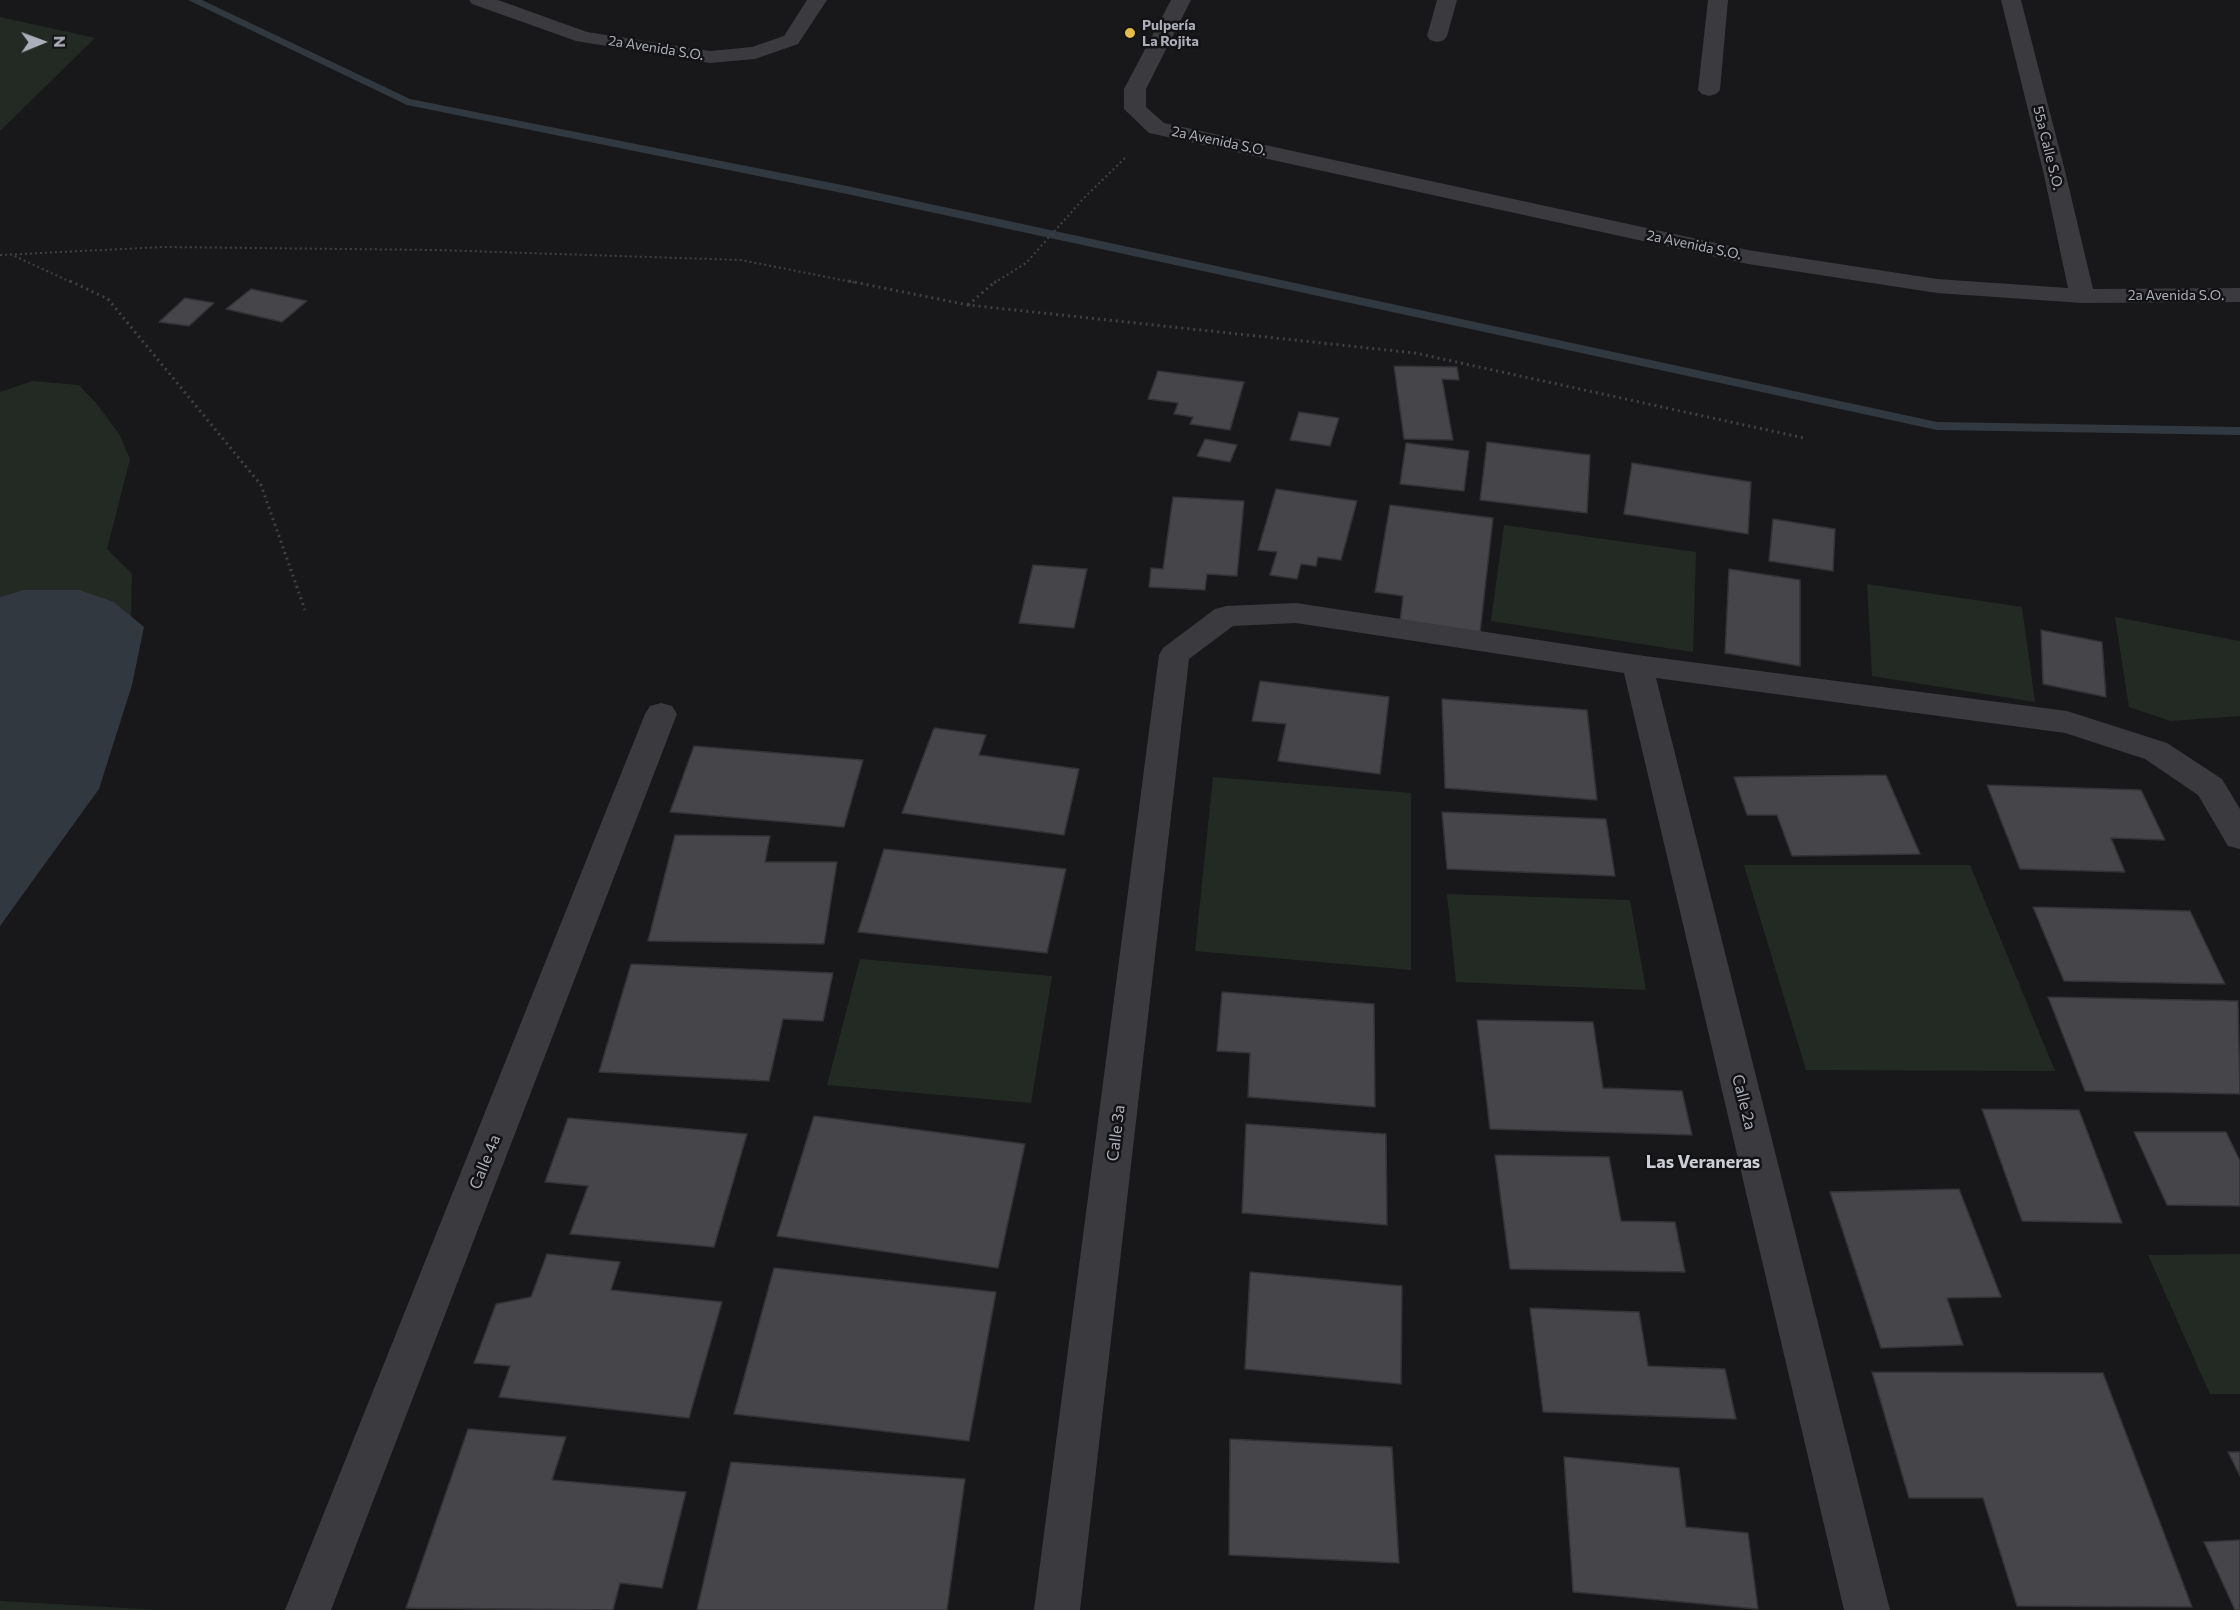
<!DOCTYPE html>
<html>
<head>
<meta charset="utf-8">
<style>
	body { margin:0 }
	#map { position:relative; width:2240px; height:1610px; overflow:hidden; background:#18181a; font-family:Commissioner,sans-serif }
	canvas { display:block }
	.north { position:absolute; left:12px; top:12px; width:60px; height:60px; -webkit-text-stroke:4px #131315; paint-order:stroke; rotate:89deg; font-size:16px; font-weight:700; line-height:24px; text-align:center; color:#acafb9 }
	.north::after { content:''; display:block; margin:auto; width:21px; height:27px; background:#acafb9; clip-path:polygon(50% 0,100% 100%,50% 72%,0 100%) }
</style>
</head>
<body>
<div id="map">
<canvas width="2240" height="1610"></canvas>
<div class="north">N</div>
</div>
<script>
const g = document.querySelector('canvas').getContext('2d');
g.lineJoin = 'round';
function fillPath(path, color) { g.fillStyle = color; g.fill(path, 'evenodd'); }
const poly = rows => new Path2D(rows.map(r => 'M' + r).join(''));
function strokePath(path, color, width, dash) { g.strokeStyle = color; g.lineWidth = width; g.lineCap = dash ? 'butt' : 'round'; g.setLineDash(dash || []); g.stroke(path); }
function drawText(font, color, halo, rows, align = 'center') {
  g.font = font + ' Commissioner,sans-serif'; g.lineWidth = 5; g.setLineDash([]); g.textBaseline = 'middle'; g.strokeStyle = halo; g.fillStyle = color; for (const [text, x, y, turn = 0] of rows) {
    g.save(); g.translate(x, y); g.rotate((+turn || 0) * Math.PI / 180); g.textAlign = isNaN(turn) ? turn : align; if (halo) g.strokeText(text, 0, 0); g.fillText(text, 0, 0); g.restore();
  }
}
const green = poly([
	[0,17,95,38,0,131],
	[33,381,79,385,96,403,119,434,130,459,107,549,132,574,131,616,114,602,23,590,0,597,0,392],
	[1504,525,1696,552,1693,652,1491,621],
	[1867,584,2022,607,2035,702,1872,676],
	[2115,617,2240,641,2240,716,2171,721,2129,707],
	[1213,777,1411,793,1411,970,1195,951],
	[1744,865,1970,865,2055,1071,1806,1070],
	[1447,894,1630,900,1646,990,1456,982],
	[860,959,1052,976,1031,1103,827,1085],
	[2240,1254,2240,1394,2210,1394,2148,1255],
	[0,1601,160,1610,0,1610]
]);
const water = poly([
	[23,590,79,590,114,602,144,627,132,685,99,789,0,926,0,597]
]);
const stream = poly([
	[188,0,202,0,410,99,847,186,1937,422,2240,427,2240,435,1937,430,847,194,407,105,188,0]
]);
const building = poly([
	[251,289,307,301,282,322,226,309,251,289],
	[185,298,214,303,189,326,159,322,185,298],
	[1394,366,1457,367,1459,380,1442,379,1453,440,1404,439,1394,366],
	[1158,371,1244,382,1230,430,1190,424,1193,417,1174,414,1178,403,1148,399,1158,371],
	[1299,412,1339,418,1330,446,1290,440,1299,412],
	[1205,439,1237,445,1230,462,1197,456,1205,439],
	[1487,442,1590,455,1587,513,1480,500,1487,442],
	[1406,443,1469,451,1464,491,1400,484,1406,443],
	[1632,463,1751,482,1748,534,1624,514,1632,463],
	[1276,489,1357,501,1341,560,1318,557,1316,566,1301,564,1297,579,1270,575,1277,552,1258,550,1276,489],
	[1173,497,1244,501,1237,576,1207,574,1205,590,1149,587,1151,568,1163,569,1173,497],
	[1390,505,1493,518,1480,633,1400,622,1403,596,1375,592,1390,505],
	[1773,519,1835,529,1833,571,1769,561,1773,519],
	[1033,565,1087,569,1074,628,1019,623,1033,565],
	[1729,569,1800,580,1800,666,1725,653,1729,569],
	[2041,630,2102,642,2106,697,2043,684,2041,630],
	[1260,681,1389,697,1380,774,1278,761,1286,724,1252,721,1260,681],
	[1442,699,1587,710,1597,800,1445,788,1442,699],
	[934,728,986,735,979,755,1079,769,1064,835,902,813,934,728],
	[694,746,863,760,844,827,670,812,694,746],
	[1886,775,1920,854,1792,856,1777,815,1747,815,1734,777,1886,775],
	[1987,785,2141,790,2165,840,2111,838,2125,872,2020,869,1987,785],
	[1442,812,1606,819,1615,876,1447,869,1442,812],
	[675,835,770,836,765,862,837,862,824,944,648,941,675,835],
	[884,849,1066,869,1047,953,858,932,884,849],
	[2033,907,2190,911,2225,984,2064,981,2033,907],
	[631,964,833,973,823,1021,783,1019,769,1081,599,1072,631,964],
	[1222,992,1374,1004,1375,1107,1248,1097,1250,1053,1217,1051,1222,992],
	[2048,997,2238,1001,2240,1094,2085,1091,2048,997],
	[1477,1020,1593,1022,1603,1088,1682,1091,1692,1135,1490,1129,1477,1020],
	[1982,1109,2079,1110,2122,1223,2022,1221,1982,1109],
	[814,1116,1025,1144,998,1268,777,1236,814,1116],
	[568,1118,747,1134,714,1247,570,1234,588,1186,545,1182,568,1118],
	[1246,1124,1386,1134,1387,1225,1242,1213,1246,1124],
	[2134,1132,2226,1132,2240,1161,2240,1206,2167,1205,2134,1132],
	[1495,1155,1609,1157,1621,1221,1675,1222,1685,1272,1510,1269,1495,1155],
	[1959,1189,2001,1297,1947,1298,1963,1345,1881,1348,1830,1192,1959,1189],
	[547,1254,620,1262,611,1290,722,1302,689,1418,499,1397,510,1366,474,1363,496,1304,531,1297,547,1254],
	[774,1268,996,1292,969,1441,734,1414,774,1268],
	[1250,1272,1402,1286,1401,1384,1245,1369,1250,1272],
	[1530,1308,1639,1312,1648,1366,1725,1369,1736,1419,1543,1412,1530,1308],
	[1872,1372,2103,1373,2192,1607,2017,1606,1983,1498,1909,1498,1872,1372],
	[468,1429,566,1437,552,1480,686,1492,662,1588,620,1583,613,1610,406,1608,468,1429],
	[1230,1439,1392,1447,1399,1563,1229,1555,1230,1439],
	[2228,1452,2240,1452,2240,1476,2228,1452],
	[1564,1457,1679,1468,1686,1527,1748,1533,1758,1609,1573,1592,1564,1457],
	[731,1462,965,1479,947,1610,697,1610,731,1462],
	[2240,1540,2240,1610,2235,1610,2204,1542,2240,1540]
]);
const pathFar1 = poly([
	[10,254,73,283],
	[0,255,164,247,436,250,741,260,857,283],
	[994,283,1026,263,1084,198,1126,157]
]);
const path = poly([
	[70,281,108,299,261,485,305,610],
	[849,281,968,305,1415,353,1804,438],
	[968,305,996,281]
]);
const street = poly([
	[469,0,498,0,587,32,710,51,752,47,784,36,807,0,827,0,798,44,755,59,710,63,576,41,472,4,469,0],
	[1171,0,1191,0,1146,89,1146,107,1164,123,1748,250,1937,279,2068,288,2044,175,2001,0,2021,0,2066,175,2093,289,2240,288,2240,302,2082,303,1937,293,1748,264,1149,133,1124,109,1124,89,1171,0],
	[1437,0,1457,0,1447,36,1444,40,1437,42,1430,40,1427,36,1437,0],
	[1708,0,1728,0,1720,90,1716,94,1709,96,1702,94,1698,90,1708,0],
	[1296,603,1637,655,2067,711,2167,743,2222,779,2240,809,2240,849,2228,846,2198,795,2145,759,2065,733,1656,678,1890,1610,1844,1610,1624,673,1296,623,1233,626,1189,659,1080,1610,1034,1610,1159,655,1163,648,1215,609,1226,606,1296,603],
	[661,703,672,706,677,714,331,1610,285,1610,645,714,650,706,661,703]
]);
const markers = [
	[1130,33,6,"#e4bd46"]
];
const farPoinames = [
	["Pulpería",1142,25],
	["La Rojita",1142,41]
];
const farStreetnames = [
	["2a Avenida S.O.",656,48,9],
	["2a Avenida S.O.",1219,141,12],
	["55a Calle S.O.",2048,148,76],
	["2a Avenida S.O.",1694,245,12],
	["2a Avenida S.O.",2176,295]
];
const streetNames = [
	["Calle 2a",1744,1102,76],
	["Calle 3a",1116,1133,-83],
	["Calle 4a",485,1162,-68]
];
const neighbourhoodNames = [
	["Las Veraneras",1703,1162]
];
fillPath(green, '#232a24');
fillPath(water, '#31383f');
fillPath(stream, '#31383f');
fillPath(building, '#46454a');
strokePath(building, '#333236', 1.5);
strokePath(pathFar1, '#404146', 2, [2, 3]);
strokePath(path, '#404146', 3, [2, 4]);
fillPath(street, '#3a3a3f');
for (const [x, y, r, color] of markers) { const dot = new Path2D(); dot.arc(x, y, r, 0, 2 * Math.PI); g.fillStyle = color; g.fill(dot); strokePath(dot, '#131315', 2); }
drawText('bold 14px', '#acafb9', '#131315', farPoinames, 'left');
drawText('14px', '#acafb9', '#131315', farStreetnames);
drawText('16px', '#acafb9', '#131315', streetNames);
drawText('bold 18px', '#ccced5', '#131315', neighbourhoodNames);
</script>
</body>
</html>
